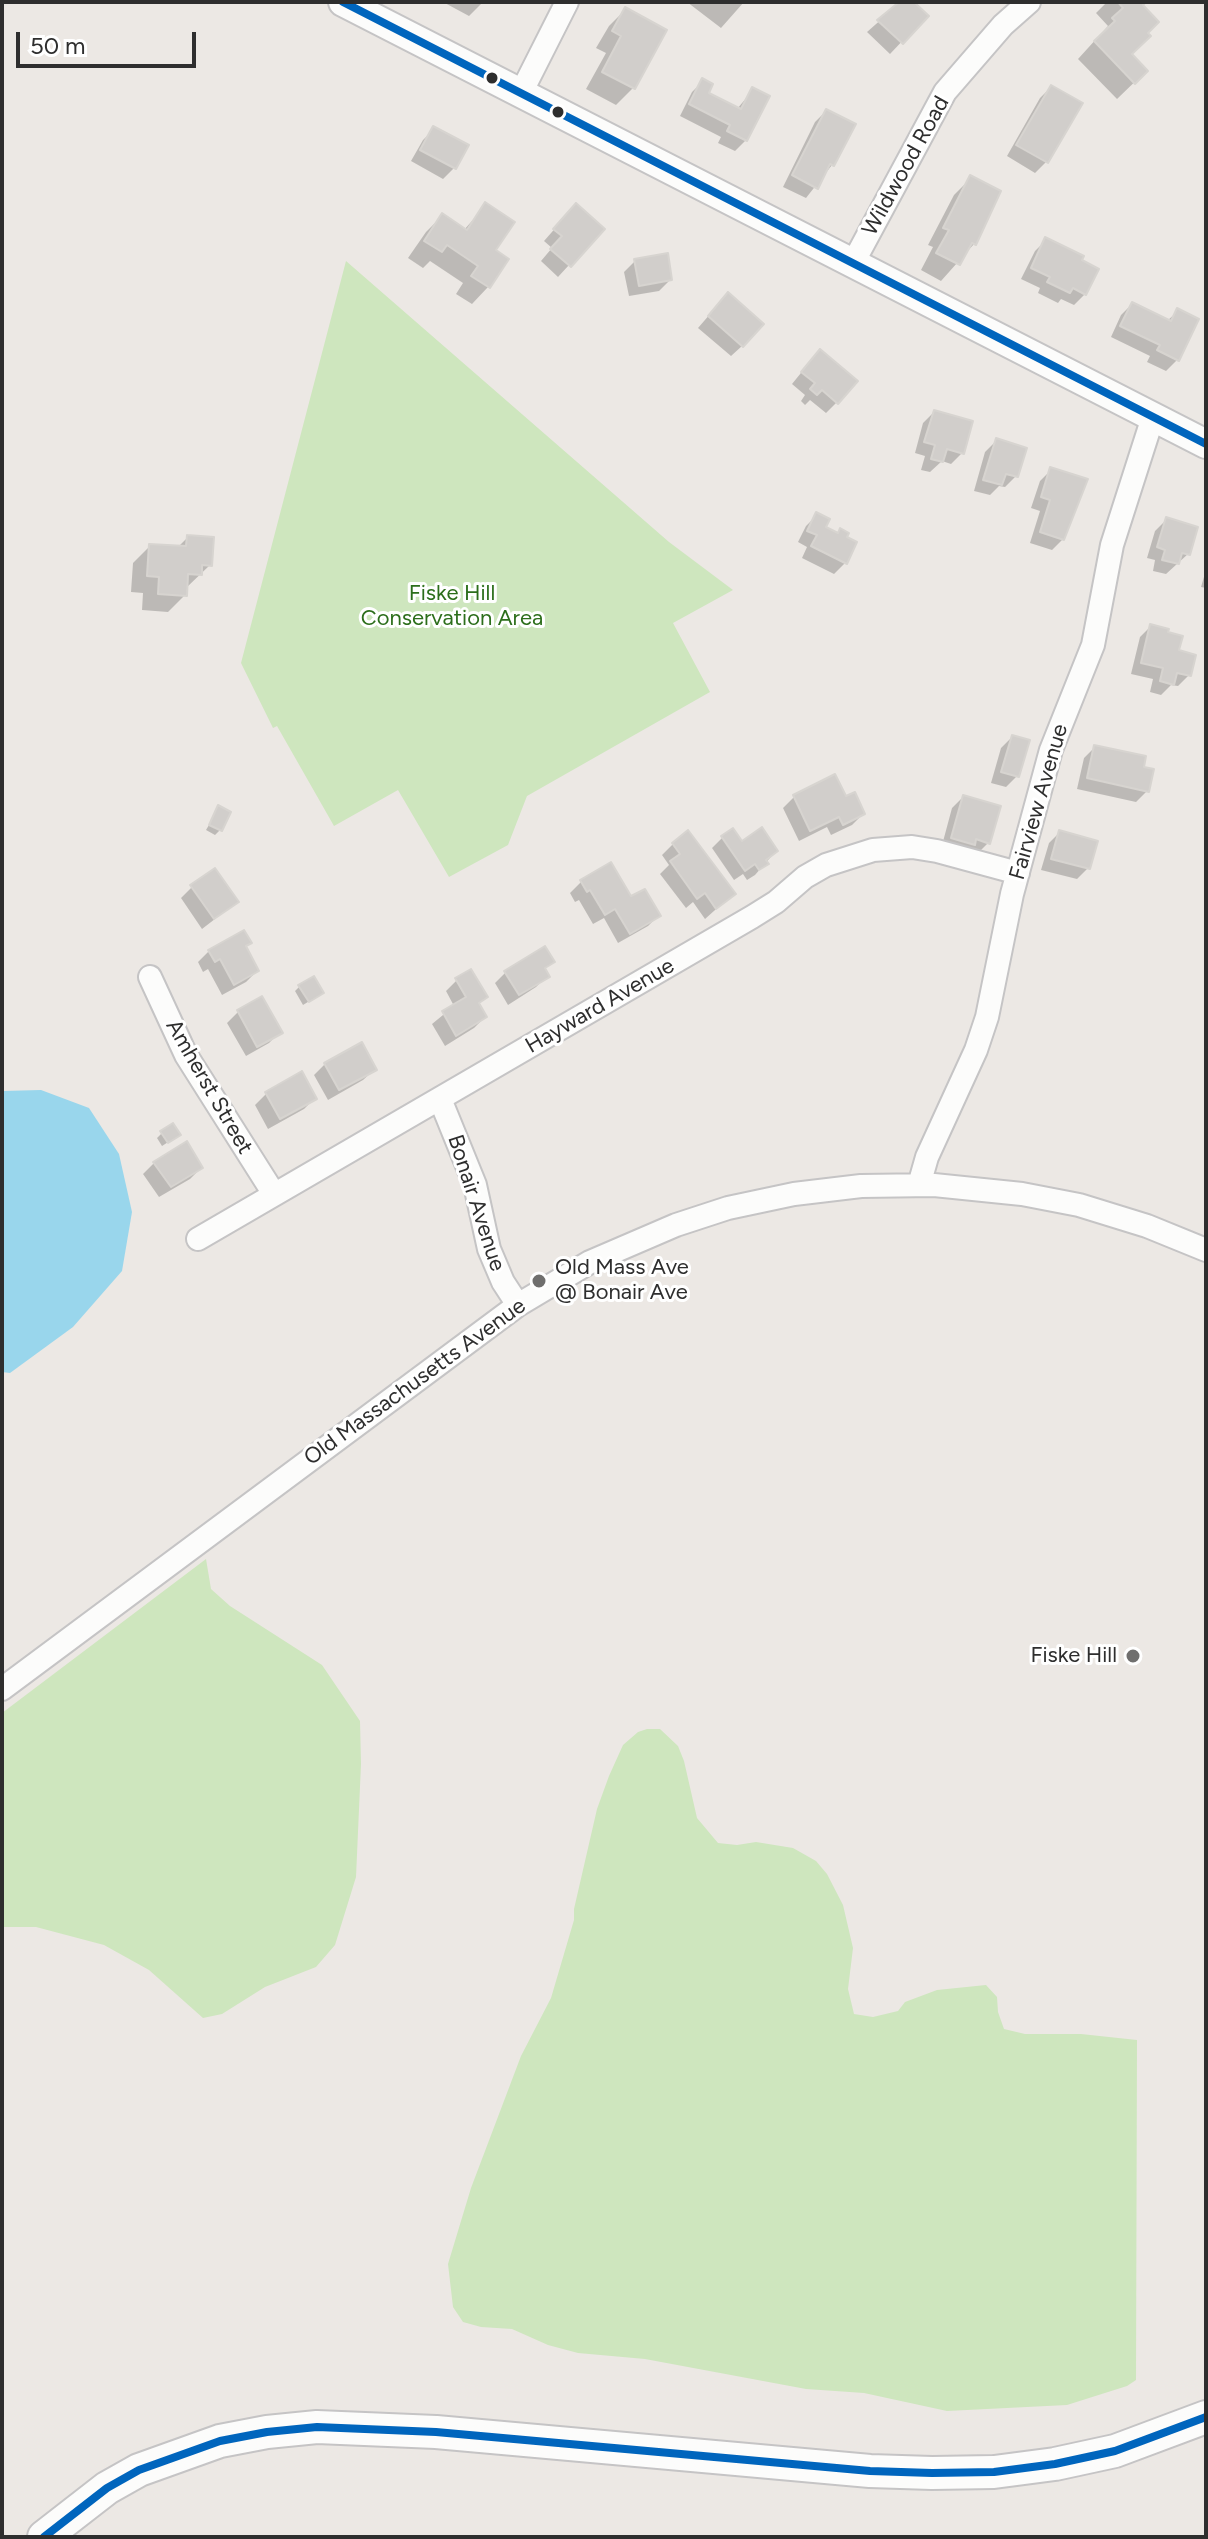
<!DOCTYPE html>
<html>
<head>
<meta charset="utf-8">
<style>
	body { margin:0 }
	#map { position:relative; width:1208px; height:2539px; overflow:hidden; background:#ece8e4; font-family:Figtree,sans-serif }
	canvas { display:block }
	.frame { position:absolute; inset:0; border:4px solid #2e2e2e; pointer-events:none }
	.scale { position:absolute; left:16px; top:32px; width:180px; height:36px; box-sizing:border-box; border:4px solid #2e2e2e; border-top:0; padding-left:10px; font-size:24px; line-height:28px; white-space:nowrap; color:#2e2e2e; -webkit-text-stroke:6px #fff; paint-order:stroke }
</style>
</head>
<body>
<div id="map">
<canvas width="1208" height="2539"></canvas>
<div class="frame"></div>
<div class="scale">50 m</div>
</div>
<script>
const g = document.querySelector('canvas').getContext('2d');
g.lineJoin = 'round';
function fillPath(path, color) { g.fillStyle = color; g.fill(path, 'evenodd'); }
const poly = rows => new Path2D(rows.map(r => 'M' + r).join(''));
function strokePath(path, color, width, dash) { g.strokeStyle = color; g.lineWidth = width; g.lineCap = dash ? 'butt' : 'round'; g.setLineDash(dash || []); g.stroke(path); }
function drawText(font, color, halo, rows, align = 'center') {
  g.font = font + ' Figtree,sans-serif'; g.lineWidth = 6; g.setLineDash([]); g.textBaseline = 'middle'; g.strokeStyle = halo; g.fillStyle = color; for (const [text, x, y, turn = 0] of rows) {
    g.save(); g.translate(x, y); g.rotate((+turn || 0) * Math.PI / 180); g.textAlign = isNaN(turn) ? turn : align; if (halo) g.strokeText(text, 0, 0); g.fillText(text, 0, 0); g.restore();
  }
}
const green = poly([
	[346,261,669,542,733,590,673,623,710,692,527,796,508,845,449,877,398,790,334,826,277,726,273,728,241,663],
	[206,1559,211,1589,230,1606,322,1665,360,1721,361,1764,356,1877,335,1945,316,1967,265,1987,222,2014,203,2018,149,1970,104,1945,36,1927,2,1927,2,1713],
	[647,1729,660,1729,678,1746,684,1761,697,1818,718,1843,737,1845,756,1842,793,1848,816,1861,827,1874,843,1905,853,1948,848,1989,854,2014,873,2017,898,2011,905,2002,937,1990,986,1985,997,1997,998,2012,1004,2029,1025,2034,1081,2034,1137,2040,1136,2380,1127,2386,1067,2405,947,2411,864,2393,806,2389,645,2359,578,2353,548,2345,512,2329,481,2327,463,2322,453,2307,448,2264,471,2188,521,2056,551,1998,574,1920,574,1909,597,1809,609,1776,623,1745,638,1732]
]);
const water = poly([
	[41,1090,89,1108,119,1154,132,1212,122,1271,73,1327,10,1373,2,1372,2,1091]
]);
const shadow = poly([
	[443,2,483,2,469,16],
	[687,2,744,2,721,28],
	[901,2,911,2,926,16,890,54,867,32],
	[1107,2,1143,2,1130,54,1146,71,1117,99,1078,59,1108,26,1096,13],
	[626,9,665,30,633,88,616,105,586,89,606,53,596,48,609,26],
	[703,81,706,94,737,109,753,90,746,140,735,151,718,143,721,137,680,116,692,92],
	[1051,87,1046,162,1035,173,1007,156,1040,98],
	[826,111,832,165,806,198,783,187,815,122],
	[434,129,454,168,443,179,411,161,423,140],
	[971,178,974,244,941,281,921,270,933,247,928,245,954,195],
	[486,205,493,251,506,260,488,287,472,304,456,294,463,283,430,261,423,268,408,258,426,232,442,216,464,230],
	[566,216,602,229,558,277,541,261,552,248,544,241],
	[1046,240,1085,294,1074,305,1061,299,1058,303,1038,293,1040,288,1021,279,1035,251],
	[635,261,670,280,659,291,629,296,624,272],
	[1132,304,1167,321,1178,311,1177,360,1166,371,1147,362,1150,356,1111,337,1121,315],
	[717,306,742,346,731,356,698,328],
	[809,363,837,402,826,413,810,400,805,405,801,401,805,395,792,384],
	[934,412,962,453,951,464,942,461,930,472,921,470,925,456,915,453,923,423],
	[996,441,1016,476,1005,487,999,486,990,495,974,491,985,452],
	[1051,470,1063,539,1052,550,1030,543,1040,511,1031,508,1040,481],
	[817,515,845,563,834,574,802,558,807,547,798,542,806,526],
	[1166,520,1188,554,1166,574,1153,571,1155,560,1147,558,1155,531],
	[188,537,210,565,186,588,185,595,168,612,142,610,143,593,131,592,133,563,150,546,177,548],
	[1206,570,1206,588,1201,587],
	[1151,626,1177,652,1189,675,1178,686,1171,685,1161,695,1150,692,1153,679,1131,674,1140,637],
	[1012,737,1017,776,1006,787,991,783,1001,748],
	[1095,747,1141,768,1147,791,1136,802,1077,789,1084,758],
	[834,777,845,799,863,814,852,825,831,835,827,827,799,841,783,808,794,797],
	[963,797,988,843,977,854,941,849,952,808],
	[219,808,220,830,215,835,206,830],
	[1060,832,1088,868,1077,879,1041,870,1049,843],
	[722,838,741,844,776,851,755,875,747,880,743,874,734,880,712,848],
	[673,844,733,894,705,919,693,902,686,908,660,874,669,865,662,855],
	[610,865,631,899,659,915,648,926,618,943,604,918,593,924,579,900,575,902,570,893,581,882],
	[192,887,237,902,202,929,181,898],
	[244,948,257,971,246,982,222,995,208,969,203,972,198,962,209,951],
	[552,962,544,970,547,976,536,987,508,1005,495,983,506,972],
	[457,980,486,997,478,1005,485,1017,474,1028,445,1046,432,1024,454,1006,446,991],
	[300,986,316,997,303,1005,295,991],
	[261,999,280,1032,269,1043,246,1056,227,1023,238,1012],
	[325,1064,374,1070,363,1080,328,1100,314,1075],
	[301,1074,315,1098,304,1109,268,1129,255,1105,266,1094],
	[162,1133,173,1139,162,1146,157,1138],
	[154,1163,201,1168,190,1179,159,1197,143,1174]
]);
const building = poly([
	[899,2,914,2,929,16,903,44,877,20,899,2],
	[1118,2,1146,2,1143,5,1159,22,1148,33,1151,36,1132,54,1148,71,1135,84,1094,41,1115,21,1112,18,1123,8,1118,2],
	[625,7,667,30,635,89,602,72,621,36,612,31,625,7],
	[702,78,713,84,709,93,741,109,752,87,770,96,747,141,727,131,730,125,689,104,702,78],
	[1051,85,1083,103,1048,163,1016,145,1051,85],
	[826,109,856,124,834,166,830,164,818,189,792,175,826,109],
	[433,126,469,145,456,169,420,150,433,126],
	[970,175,1001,191,976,245,972,243,960,265,936,253,949,230,943,228,970,175],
	[485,202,515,222,496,250,509,259,490,288,471,276,478,266,447,245,442,252,424,241,442,213,467,230,485,202],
	[576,203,605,229,571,267,550,249,562,236,553,229,576,203],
	[1045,237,1084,256,1082,260,1099,269,1086,295,1073,288,1070,293,1047,282,1050,277,1031,268,1045,237],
	[668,253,672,280,639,286,634,259,668,253],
	[728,292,764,324,743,347,708,316,728,292],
	[1132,302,1171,321,1177,308,1199,319,1179,361,1157,350,1160,345,1120,326,1132,302],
	[820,349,858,381,838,404,822,390,817,395,810,389,815,383,801,372,820,349],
	[934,410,973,421,964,454,947,449,943,462,931,459,935,445,924,442,934,410],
	[996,438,1027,448,1018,477,1006,474,1002,485,983,480,996,438],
	[1050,467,1088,479,1064,540,1040,532,1050,500,1041,497,1050,467],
	[816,512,830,519,826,527,838,533,840,528,849,533,847,537,857,542,847,564,811,546,817,535,807,531,816,512],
	[1166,517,1198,527,1190,555,1182,553,1179,564,1162,560,1165,550,1157,547,1166,517],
	[187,535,214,537,212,566,202,565,202,575,188,574,187,596,158,594,159,577,147,576,149,544,186,546,187,535],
	[1150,624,1169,629,1168,632,1183,636,1179,650,1196,655,1191,676,1177,673,1174,685,1160,681,1163,668,1141,663,1150,624],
	[1012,735,1030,740,1019,777,1001,772,1012,735],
	[1094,745,1146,756,1144,767,1154,769,1149,792,1087,778,1094,745],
	[835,774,846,796,855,792,865,814,843,825,839,817,810,831,793,795,835,774],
	[963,795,1001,806,990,844,976,839,975,845,951,838,963,795],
	[218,805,231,812,222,831,209,825,218,805],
	[762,827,778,851,766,860,769,864,759,870,755,864,745,871,721,836,733,828,742,841,762,827],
	[688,830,736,894,716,909,705,893,697,899,670,861,680,854,672,843,688,830],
	[1059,830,1098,841,1090,869,1051,859,1059,830],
	[611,862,631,896,645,889,661,916,630,934,615,909,605,915,590,890,587,892,580,880,611,862],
	[215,868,239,902,214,919,190,885,215,868],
	[244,930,252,943,246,946,259,971,234,985,220,959,215,962,208,950,244,930],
	[545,946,555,962,545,968,550,977,519,995,504,971,545,946],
	[471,969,488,997,479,1003,487,1017,456,1036,442,1011,466,997,455,978,471,969],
	[314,976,324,993,309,1002,298,985,314,976],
	[262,996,283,1033,257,1047,237,1010,262,996],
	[362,1042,377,1070,339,1090,324,1063,362,1042],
	[302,1071,317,1099,280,1119,265,1092,302,1071],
	[173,1123,181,1135,168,1143,160,1131,173,1123],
	[187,1141,203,1168,171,1187,153,1162,187,1141]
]);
const minor = poly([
	[521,93,567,2],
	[853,263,945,92,1003,25,1029,2],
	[150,977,186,1055,274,1194],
	[440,1099,475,1185,489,1249,503,1282,518,1305],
	[919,1185,927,1157,976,1050,987,1017,1012,894,1051,750,1093,645,1112,545,1153,417],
	[198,1239,752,917,776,902,805,877,826,865,873,850,912,847,937,851,1018,873],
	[2,1689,518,1305,590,1262,676,1225,728,1208,794,1194,861,1186,934,1185,1022,1194,1079,1205,1147,1226,1206,1250]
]);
const tertiary = poly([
	[343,2,1206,444]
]);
const secondary = poly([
	[44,2537,107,2488,139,2470,220,2441,267,2432,317,2427,436,2432,870,2471,932,2473,994,2472,1055,2464,1115,2451,1206,2417]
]);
const bus1 = poly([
	[343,2,1206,444],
	[44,2537,107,2488,139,2470,220,2441,267,2432,317,2427,436,2432,870,2471,932,2473,994,2472,1055,2464,1115,2451,1206,2417]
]);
const markers = [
	[492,78,7,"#2e2e2e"],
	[558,112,7,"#2e2e2e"],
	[539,1281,8,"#706f6e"],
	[1133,1656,8,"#706f6e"]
];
const streetNames = [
	["Wildwood Road",906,166,-61],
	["Fairview Avenue",1039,802,-74],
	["Hayward Avenue",600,1006,-30],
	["Amherst Street",209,1087,60],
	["Bonair Avenue",476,1203,72],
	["Old Massachusetts Avenue",415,1382,-36]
];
const parkNames = [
	["Fiske Hill",452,594],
	["Conservation Area",452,619]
];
const poiNames = [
	["Old Mass Ave",555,1268],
	["@ Bonair Ave",555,1293],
	["Fiske Hill",1117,1656,"right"]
];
fillPath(green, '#cee6be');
fillPath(water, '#99d6ec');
fillPath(shadow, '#0003');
fillPath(building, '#d1cecb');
strokePath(building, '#d7d4d0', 2);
strokePath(minor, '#c5c4c5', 26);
strokePath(tertiary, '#c5c4c5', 32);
strokePath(secondary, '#c5c4c5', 36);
strokePath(minor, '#fcfcfb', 22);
strokePath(tertiary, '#fcfcfb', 28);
strokePath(secondary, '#fcfcfb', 32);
strokePath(bus1, '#0065bd', 8);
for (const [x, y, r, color] of markers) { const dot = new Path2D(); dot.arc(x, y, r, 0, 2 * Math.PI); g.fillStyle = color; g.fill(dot); strokePath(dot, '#fff', 3); }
drawText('22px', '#2e2e2e', '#fff', streetNames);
drawText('22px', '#2c6e1b', '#fff', parkNames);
drawText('22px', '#2e2e2e', '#fff', poiNames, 'left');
</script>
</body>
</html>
